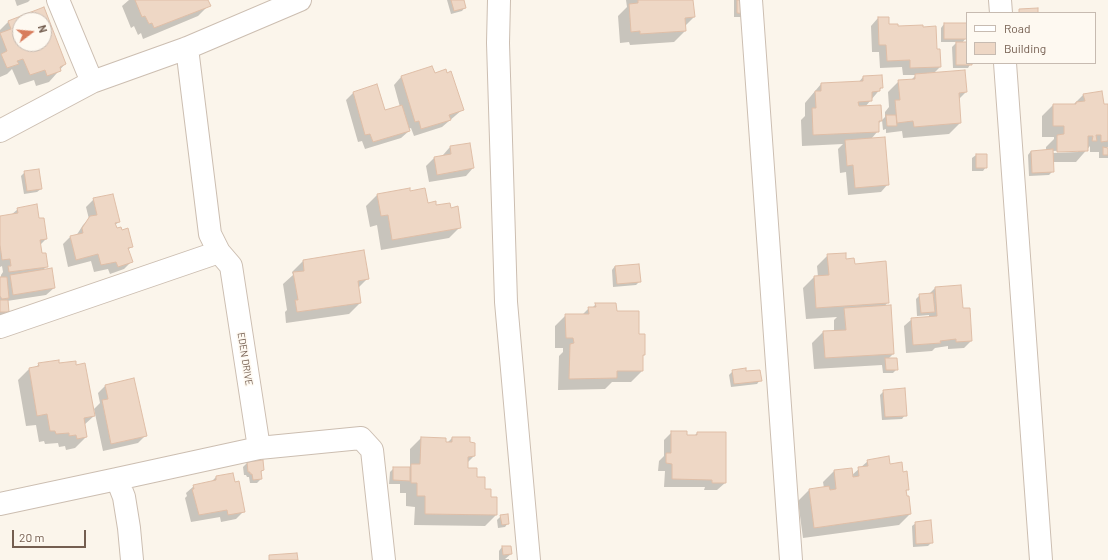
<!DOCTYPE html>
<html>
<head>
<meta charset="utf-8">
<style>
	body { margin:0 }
	#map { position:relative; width:1108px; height:560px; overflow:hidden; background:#fbf5eb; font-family:Barlow,sans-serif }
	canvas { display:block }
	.legend { position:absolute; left:966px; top:12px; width:130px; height:52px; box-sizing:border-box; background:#fef9f1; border:1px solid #c7bbb1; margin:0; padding:5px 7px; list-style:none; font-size:12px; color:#745e50 }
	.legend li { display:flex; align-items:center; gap:8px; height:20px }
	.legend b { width:20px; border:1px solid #c7bbb1 }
	.north { position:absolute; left:12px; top:12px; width:40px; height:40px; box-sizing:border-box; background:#fef9f1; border:1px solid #c7bbb1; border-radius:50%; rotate:74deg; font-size:11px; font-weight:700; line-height:16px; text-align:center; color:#745e50 }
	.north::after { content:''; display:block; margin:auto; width:14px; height:18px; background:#d87d5d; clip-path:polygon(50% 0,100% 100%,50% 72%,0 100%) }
	.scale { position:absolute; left:12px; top:530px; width:74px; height:18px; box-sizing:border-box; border:2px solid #745e50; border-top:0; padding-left:5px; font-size:12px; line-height:14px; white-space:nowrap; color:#745e50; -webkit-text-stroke:3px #fef9f1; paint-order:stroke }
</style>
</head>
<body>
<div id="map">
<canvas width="1108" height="560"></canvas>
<ul class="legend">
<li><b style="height:5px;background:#fff"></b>Road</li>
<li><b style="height:11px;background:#eed7c5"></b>Building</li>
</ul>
<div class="north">N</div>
<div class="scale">20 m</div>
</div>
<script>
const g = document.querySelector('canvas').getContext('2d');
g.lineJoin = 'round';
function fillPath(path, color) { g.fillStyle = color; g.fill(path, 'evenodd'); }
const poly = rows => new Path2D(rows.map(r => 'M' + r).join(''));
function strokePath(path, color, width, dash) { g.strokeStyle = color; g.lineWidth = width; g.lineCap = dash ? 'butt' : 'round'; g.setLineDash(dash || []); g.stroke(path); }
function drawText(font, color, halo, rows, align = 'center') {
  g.font = font + ' Barlow,sans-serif'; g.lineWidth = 3; g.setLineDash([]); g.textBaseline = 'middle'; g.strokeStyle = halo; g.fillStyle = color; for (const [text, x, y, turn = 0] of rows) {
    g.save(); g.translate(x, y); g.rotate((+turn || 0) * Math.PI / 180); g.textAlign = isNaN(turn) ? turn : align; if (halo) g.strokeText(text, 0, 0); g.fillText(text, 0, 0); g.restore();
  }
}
const shadow = poly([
	[15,0,30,0,28,2,17,6],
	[129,0,207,0,209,5,198,16,143,39,141,33,138,35,134,26,131,28,122,6],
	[447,0,463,0,465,7,462,11,451,14],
	[626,0,692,0,694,17,685,26,685,31,674,42,630,45,629,42,620,43,618,16,627,7],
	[734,0,745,0,742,17,734,17],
	[44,8,65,64,49,82,36,86,34,80,19,85,12,69,7,74,0,77,0,30,8,22],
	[20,20,44,20,44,44,20,44],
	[878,18,888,25,898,27,936,50,940,67,933,74,966,92,958,100,960,123,949,134,903,138,902,131,886,133,886,129,883,130,882,120,885,117,885,112,889,107,888,92,899,81,911,80,916,75,903,75,902,67,880,68,879,52,872,52,871,26],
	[944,24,966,38,962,43,967,43,967,63,971,63,968,68,953,68,952,47,957,42,941,42,941,28],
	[432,67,434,74,462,110,442,127,414,136,411,128,408,129,409,131,401,138,365,149,362,141,358,142,346,100,353,93,384,111,400,107,394,85,401,77],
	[863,77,882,87,865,107,881,121,878,124,878,131,871,139,888,184,881,192,848,195,846,172,840,173,838,149,843,144,802,146,801,120,805,116,805,103,821,84,858,83],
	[1101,92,1103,105,1108,105,1108,147,1105,149,1108,149,1108,158,1099,158,1099,152,1090,152,1090,146,1076,162,1052,162,1053,171,1049,175,1029,176,1028,155,1031,151,1046,151,1046,147,1054,139,1054,137,1042,137,1042,116,1053,105,1073,105,1083,95],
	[1078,150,1078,152,1052,153,1052,151],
	[450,147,473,168,466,176,429,182,426,166,434,158,443,157,443,155],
	[976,155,986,155,986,167,983,171,972,171,972,158],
	[25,172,41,189,37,192,24,194,21,176],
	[377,195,436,206,460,227,449,238,381,250,377,225,370,227,366,206],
	[94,199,119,222,115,225,116,229,132,246,128,250,131,262,124,269,110,274,108,269,94,272,91,261,68,267,63,244,70,237,76,236,83,225,89,219,86,207],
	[18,209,38,219,46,239,40,245,42,254,47,266,42,271,54,288,46,295,7,301,7,311,4,315,0,315,0,278,1,278,1,275,3,272,2,266,0,267,0,217,11,215],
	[828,255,845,260,854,265,888,302,884,307,893,354,888,359,897,369,893,373,883,373,882,365,814,369,812,343,823,332,834,331,834,320,837,317,806,319,803,288,814,277,818,277,817,266],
	[303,261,367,279,358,288,360,303,349,314,286,323,285,312,287,310,283,284,293,275,292,272],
	[615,266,639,282,636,285,613,287,612,270],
	[960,286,962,310,971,341,964,348,948,349,948,346,935,348,932,351,906,353,904,326,912,319,929,317,929,315,917,316,916,299,920,295,928,295,935,288],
	[596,304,616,312,638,335,644,355,642,357,642,371,631,382,612,382,605,389,558,390,559,356,563,352,563,348,555,348,555,326,566,315,582,315,589,308,592,308],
	[39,364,59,364,94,416,84,425,86,437,75,448,66,450,65,446,59,447,58,443,45,444,44,441,39,442,36,425,26,426,18,380,29,369,35,368],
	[733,371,760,380,757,384,731,387,729,375],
	[105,386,146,435,138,443,103,451,94,409,100,403,98,393],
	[884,391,905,415,902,419,882,420,880,395],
	[672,432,686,436,694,436,697,433,725,483,717,490,704,490,705,487,664,487,665,471,658,471,659,461,664,456,664,440],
	[421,438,447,443,452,438,469,443,474,456,467,463,467,469,476,478,490,498,496,515,485,526,414,525,415,507,406,506,406,493,400,493,400,484,389,484,390,472,394,468,408,468,410,467,410,449],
	[262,461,263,470,260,473,261,479,257,483,250,483,249,477,247,477,246,475,244,475,243,467,247,463],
	[868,461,889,465,903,473,908,489,905,492,910,514,899,525,803,538,798,501,809,490,824,488,823,482,834,471,852,475],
	[216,477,244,511,236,519,221,522,220,517,191,522,185,498,187,496,186,493,194,486,210,483],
	[501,516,508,523,505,527,498,528,497,520],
	[916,523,932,542,928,546,913,547,912,526],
	[502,547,511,554,505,559,509,559,509,560,499,560,499,551]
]);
const building = poly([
	[135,0,208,0,211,6,154,28,152,23,149,24,145,16,142,17,135,0],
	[451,0,464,0,466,8,454,11,451,0],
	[638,0,693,0,695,17,685,18,686,31,640,34,640,31,631,32,629,4,638,3,638,0],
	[737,0,746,0,746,14,737,13,737,0],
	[44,7,66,64,60,67,61,71,47,76,45,70,30,75,23,59,17,61,19,64,7,68,1,54,7,51,0,33,11,29,8,21,44,7],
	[20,20,44,20,44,44,20,44,20,20],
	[1038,8,1038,13,1019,13,1019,9,1038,8],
	[878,17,889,17,889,24,898,24,898,26,923,25,923,27,936,26,937,49,940,49,941,67,910,68,910,60,887,61,886,45,879,45,878,17],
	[944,23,967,23,967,39,944,39,944,23],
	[956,42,967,42,967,63,972,63,972,65,956,65,956,42],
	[432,66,435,73,446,69,447,73,451,71,464,110,449,115,451,120,421,129,419,121,415,122,401,76,432,66],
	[965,70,967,92,959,93,961,123,914,127,913,121,897,123,895,100,900,100,898,80,915,79,915,74,965,70],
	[882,75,883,88,880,88,880,91,872,92,872,101,858,102,859,106,881,105,882,121,879,121,879,132,813,135,812,108,816,108,815,91,821,91,821,83,863,81,863,76,882,75],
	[377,84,385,110,402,105,410,131,373,142,370,134,365,135,353,92,377,84],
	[1102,91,1104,104,1108,104,1108,141,1101,142,1101,135,1096,135,1097,141,1092,141,1093,136,1088,136,1088,151,1057,152,1057,135,1064,134,1064,126,1053,126,1053,104,1076,104,1076,102,1085,101,1083,94,1102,91],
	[886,115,896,115,897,126,887,126,886,115],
	[885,137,889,185,855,188,853,165,847,166,845,140,885,137],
	[470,143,474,168,437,175,434,157,451,154,450,146,470,143],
	[1103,147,1108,148,1108,155,1103,155,1103,147],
	[1053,149,1054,172,1032,173,1031,151,1053,149],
	[976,154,987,154,987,168,976,168,976,154],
	[39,169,42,189,27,191,24,171,39,169],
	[410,188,410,191,425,188,428,203,436,201,436,205,450,203,451,208,458,206,461,228,392,240,388,215,381,216,377,194,410,188],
	[113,194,120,222,115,223,117,228,121,227,122,230,128,228,133,247,128,248,133,262,118,267,116,262,101,265,98,254,76,260,70,236,83,233,82,228,90,216,97,215,93,198,113,194],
	[37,204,39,218,44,218,47,239,40,240,42,253,46,253,48,267,9,272,8,266,11,266,10,259,2,260,0,245,0,216,18,213,17,208,37,204],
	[364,250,369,279,358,281,361,303,297,312,295,300,298,300,293,272,304,271,303,260,364,250],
	[846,253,846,259,854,258,855,264,886,261,889,303,816,308,814,276,829,275,827,254,846,253],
	[639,264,641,282,617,284,615,266,639,264],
	[52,268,55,288,13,295,10,275,52,268],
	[0,277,7,277,9,298,2,299,0,296,0,277],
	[961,285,963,308,970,308,972,341,956,342,956,339,940,341,941,343,913,345,911,318,937,316,935,287,961,285],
	[933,293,935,312,921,313,919,294,933,293],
	[0,300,8,300,9,312,0,312,0,300],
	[595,303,616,303,617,311,639,311,639,334,645,334,645,355,643,355,643,371,617,371,617,378,569,379,570,344,574,343,573,338,566,338,565,314,589,314,588,307,596,307,595,303],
	[891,305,894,354,825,358,823,331,846,330,844,308,891,305],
	[885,358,897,358,898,370,886,370,885,358],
	[59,360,59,363,76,361,76,365,85,363,95,416,84,418,87,437,77,439,76,435,69,436,69,433,56,434,55,431,50,431,47,414,37,416,29,368,39,366,38,363,59,360],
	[746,368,746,371,760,370,762,381,734,384,732,370,746,368],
	[134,378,147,436,111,444,102,400,108,399,105,385,134,378],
	[905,388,907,416,885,417,883,390,905,388],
	[671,431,687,431,687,435,697,435,697,432,726,432,726,483,712,483,712,480,672,479,672,464,666,463,666,453,671,453,671,431],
	[421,437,446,438,446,442,452,442,452,437,470,437,470,442,475,443,475,456,468,457,468,468,477,468,477,477,485,477,485,489,491,489,491,497,497,497,497,515,425,514,425,496,417,496,417,483,411,483,411,464,420,464,421,437],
	[889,456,890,464,902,462,903,472,907,471,909,490,906,490,907,496,909,496,911,514,814,528,809,489,829,486,830,490,836,489,834,470,852,468,853,477,859,476,858,467,868,466,867,460,889,456],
	[263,460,264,470,261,471,262,479,253,480,252,474,250,474,250,472,248,472,247,462,263,460],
	[393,467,410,467,410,481,393,480,393,467],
	[233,473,235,482,239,481,245,512,228,515,227,510,199,515,192,489,194,489,193,485,216,480,216,476,233,473],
	[508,514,509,524,502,525,500,515,508,514],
	[931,520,933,543,916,544,915,522,931,520],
	[502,546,511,546,512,554,503,555,502,546],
	[297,553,298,560,269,560,269,555,297,553]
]);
const minor = poly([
	[58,0,92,82],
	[499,0,498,43,506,302,529,560],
	[751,0,791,560],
	[1000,0,1001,13],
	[187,48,210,234,219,252,231,266,259,448,361,438,372,450,384,560],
	[1005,63,1041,560],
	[0,131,92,82,187,48,300,0],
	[0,327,219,252],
	[117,479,259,448],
	[0,504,117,479,124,497,129,528,132,560]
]);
const streetNames = [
	["EDEN DRIVE",245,359,81]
];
fillPath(shadow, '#0003');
fillPath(building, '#eed7c5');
strokePath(building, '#dfbea7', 1);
strokePath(minor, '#ccbeb1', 24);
strokePath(minor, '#fff', 22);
drawText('10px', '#745e50', '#fef9f1', streetNames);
</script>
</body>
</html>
